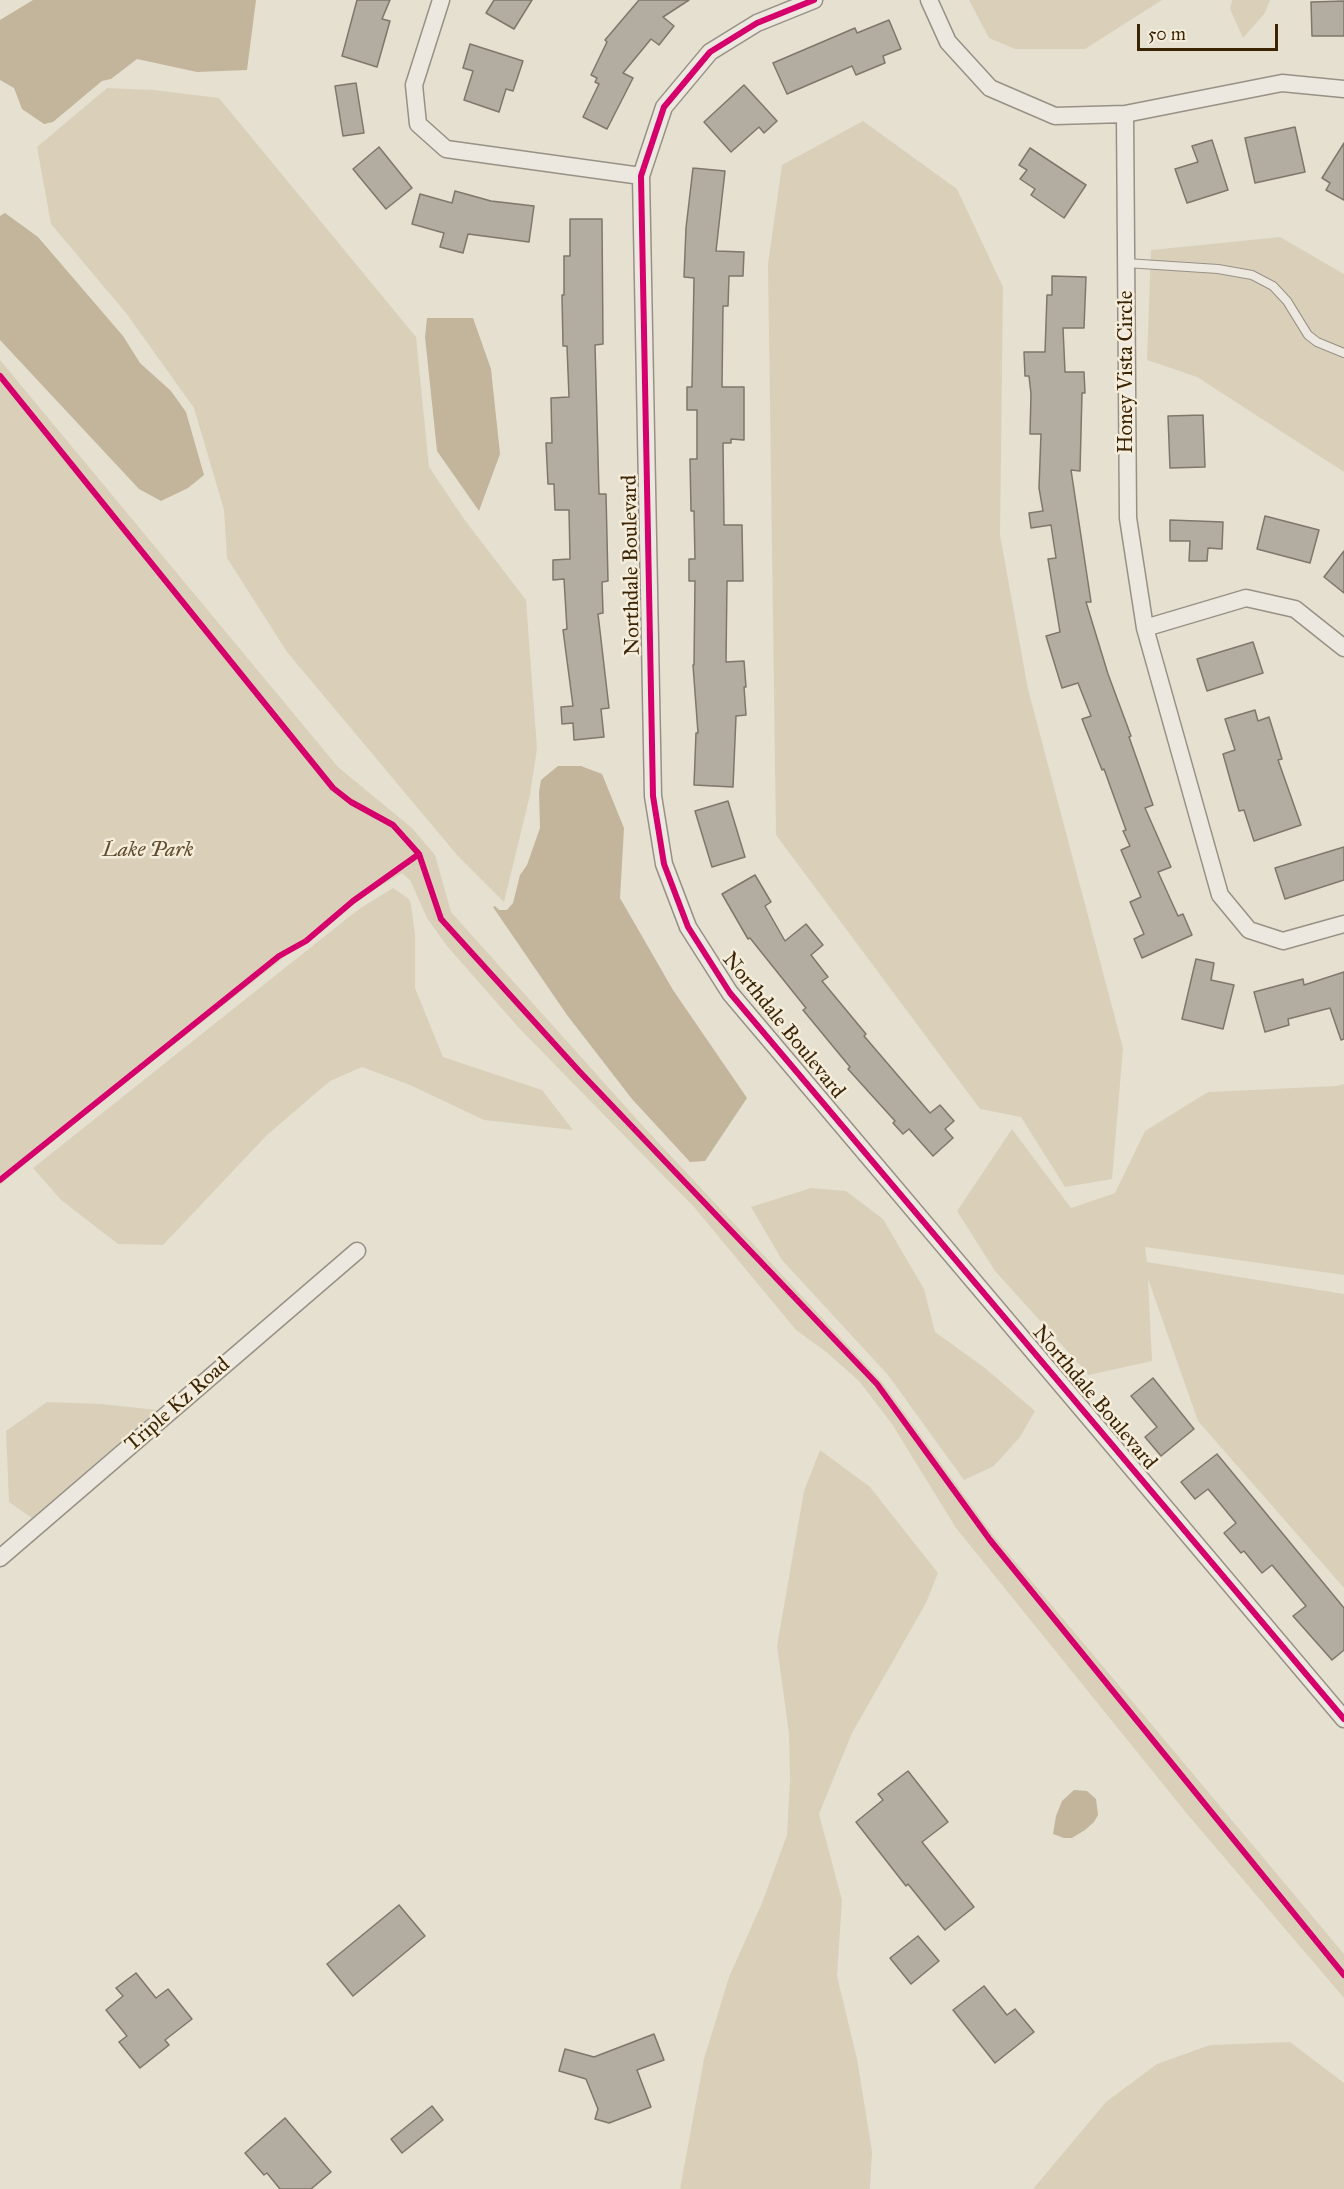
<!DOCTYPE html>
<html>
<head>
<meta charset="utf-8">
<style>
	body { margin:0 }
	#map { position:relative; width:1344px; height:2189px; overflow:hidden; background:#e6e0d1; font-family:"IM FELL Great Primer",serif }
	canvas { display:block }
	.scale { position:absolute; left:1137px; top:24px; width:141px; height:27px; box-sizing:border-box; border:3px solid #3b2404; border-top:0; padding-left:8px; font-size:18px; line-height:21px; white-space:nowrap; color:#3b2404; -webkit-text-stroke:4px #f5eddb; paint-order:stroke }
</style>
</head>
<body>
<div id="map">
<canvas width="1344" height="2189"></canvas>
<div class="scale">50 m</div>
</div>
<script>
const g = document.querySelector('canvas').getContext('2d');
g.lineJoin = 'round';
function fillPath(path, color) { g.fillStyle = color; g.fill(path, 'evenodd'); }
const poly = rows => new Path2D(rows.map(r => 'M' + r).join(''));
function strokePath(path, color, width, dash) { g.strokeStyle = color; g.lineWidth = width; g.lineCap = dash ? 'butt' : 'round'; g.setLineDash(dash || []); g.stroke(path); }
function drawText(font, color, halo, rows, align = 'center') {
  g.font = font + ' "IM FELL Great Primer",serif'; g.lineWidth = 5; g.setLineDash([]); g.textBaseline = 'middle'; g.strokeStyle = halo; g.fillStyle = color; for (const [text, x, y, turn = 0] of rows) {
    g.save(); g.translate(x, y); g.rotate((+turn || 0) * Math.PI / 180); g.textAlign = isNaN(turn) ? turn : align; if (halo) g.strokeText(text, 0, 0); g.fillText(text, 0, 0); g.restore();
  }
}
const green = poly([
	[969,0,1162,0,1085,49,1015,49,989,38],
	[1232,0,1270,0,1265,13,1243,38,1230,9],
	[107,88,154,90,219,98,416,337,429,467,464,519,526,600,537,749,530,795,504,902,457,855,287,652,227,558,224,510,194,408,126,313,51,224,37,147],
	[863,121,957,189,1003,287,1000,535,1028,689,1123,1048,1112,1179,1065,1187,1021,1117,980,1109,776,835,768,264,782,165],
	[1280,237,1344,274,1344,472,1197,377,1147,360,1151,250],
	[0,360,338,767,412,828,435,855,451,912,642,1125,882,1382,992,1534,1344,1954,1344,1998,1188,1815,956,1528,892,1424,859,1381,825,1351,796,1330,694,1207,519,1028,447,946,427,918,410,880,402,873,354,902,89,1112,0,1185],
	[393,888,409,899,411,904,415,935,415,988,443,1057,542,1090,573,1130,484,1120,410,1085,362,1067,330,1081,267,1135,163,1245,118,1244,61,1200,33,1168,359,909],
	[1344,1084,1344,1275,1145,1247,1147,1262,1344,1294,1344,1588,1198,1421,1148,1279,1152,1361,1089,1375,995,1271,957,1211,1012,1129,1071,1208,1115,1193,1145,1131,1208,1092,1336,1086],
	[811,1188,846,1191,883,1219,924,1289,935,1332,985,1368,1035,1411,1020,1437,994,1466,964,1480,888,1375,782,1260,751,1207],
	[47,1402,102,1404,157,1410,32,1518,9,1502,6,1431],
	[820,1450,870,1487,938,1573,926,1603,852,1733,819,1814,842,1900,837,1976,857,2059,872,2151,870,2189,680,2189,704,2059,729,1977,762,1903,787,1835,790,1780,789,1734,777,1646,804,1491],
	[1290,2042,1344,2083,1344,2189,1033,2189,1106,2102,1157,2064,1210,2045]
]);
const water = poly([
	[33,0,256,0,247,70,197,72,137,59,111,79,102,81,53,122,44,124,22,109,14,88,0,80,0,20],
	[5,213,38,237,123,336,140,363,171,391,186,412,204,475,188,488,161,501,139,489,0,340,0,216],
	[427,318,473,318,491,369,500,454,479,511,437,451,425,337],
	[558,766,581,766,602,774,624,828,620,898,673,990,747,1098,705,1161,690,1162,632,1099,567,1015,493,907,495,906,499,910,507,910,513,903,520,875,527,865,540,828,539,792,541,780],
	[1074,1790,1087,1791,1096,1799,1098,1815,1094,1822,1085,1830,1072,1838,1064,1838,1053,1834,1056,1816,1062,1801]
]);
const building = poly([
	[357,0,390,0,382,19,390,21,377,67,342,56,357,0],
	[494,0,532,0,514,29,486,13,494,0],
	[639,0,689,0,663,17,674,26,659,45,651,39,623,73,633,78,607,129,583,117,599,84,595,82,597,78,591,75,607,42,605,40,639,0],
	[1344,1,1344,36,1312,36,1311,2,1344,1],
	[889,20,901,49,883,56,885,63,856,75,852,66,787,94,773,63,855,28,857,33,889,20],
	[470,44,523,61,513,91,506,89,499,112,464,100,473,71,463,68,470,44],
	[356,83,364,133,343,136,335,86,356,83],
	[744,85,777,121,764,133,759,127,731,152,704,122,744,85],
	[1295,127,1305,172,1255,183,1245,138,1295,127],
	[1212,140,1228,190,1187,203,1175,169,1198,162,1192,146,1212,140],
	[1344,143,1344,200,1326,190,1330,183,1322,178,1344,143],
	[379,147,412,188,386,209,353,169,379,147],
	[1030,148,1086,185,1064,218,1031,195,1035,189,1020,179,1027,170,1019,165,1030,148],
	[693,168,725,171,716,251,744,252,743,276,729,276,728,306,723,306,722,387,744,387,744,440,731,439,731,443,723,443,724,525,742,525,743,581,727,581,726,662,744,661,746,687,744,687,746,715,736,716,733,787,694,785,696,733,698,733,693,665,694,665,695,581,689,581,689,559,695,559,694,511,691,511,690,459,697,459,697,410,687,410,687,387,692,387,694,278,684,277,686,228,693,168],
	[455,191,491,201,534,206,529,242,468,234,463,253,440,247,444,233,412,224,420,194,452,203,455,191],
	[570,219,602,219,603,344,595,345,599,494,606,494,608,581,602,582,603,613,598,614,609,708,601,709,604,737,574,740,573,723,562,724,561,707,573,706,563,630,567,629,564,579,553,580,553,560,570,559,569,510,555,510,554,484,548,484,546,443,552,443,551,398,569,397,567,346,563,346,562,295,564,295,564,256,570,256,570,219],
	[1052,276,1086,277,1084,328,1063,328,1065,372,1084,372,1085,393,1082,393,1080,471,1071,470,1091,602,1086,602,1108,674,1131,736,1129,737,1153,805,1145,808,1171,867,1158,872,1178,916,1183,914,1192,935,1142,958,1134,939,1144,934,1130,902,1141,897,1121,850,1130,846,1123,831,1126,830,1104,769,1102,770,1082,719,1091,716,1078,683,1062,688,1046,636,1060,632,1048,559,1056,558,1051,525,1031,528,1029,513,1043,511,1039,488,1041,434,1030,434,1031,394,1029,376,1025,376,1024,352,1045,352,1047,295,1052,295,1052,276],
	[1203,415,1205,467,1170,468,1168,416,1203,415],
	[1265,516,1319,530,1310,563,1257,549,1265,516],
	[1170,520,1223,522,1222,549,1208,548,1207,561,1189,561,1190,541,1170,541,1170,520],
	[1344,551,1344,593,1324,577,1344,551],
	[1253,642,1263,673,1207,691,1197,659,1253,642],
	[1255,710,1258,721,1269,717,1282,759,1278,760,1301,825,1254,841,1244,810,1239,811,1223,754,1235,750,1225,719,1255,710],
	[728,801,745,857,712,867,695,811,728,801],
	[1344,847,1344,880,1285,899,1275,868,1344,847],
	[755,875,771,902,765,906,785,941,806,924,823,945,811,955,828,977,822,981,866,1034,864,1036,930,1113,940,1105,954,1121,945,1129,953,1138,933,1156,909,1129,903,1134,893,1123,895,1121,848,1069,850,1067,803,1010,806,1008,750,938,748,939,722,894,755,875],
	[1196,959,1214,963,1211,980,1234,985,1223,1029,1182,1019,1196,959],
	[1344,972,1344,1039,1341,1040,1330,1008,1288,1019,1289,1025,1265,1032,1254,992,1303,979,1304,985,1344,972],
	[1153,1378,1194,1429,1161,1456,1145,1437,1157,1427,1131,1396,1153,1378],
	[1217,1454,1344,1608,1344,1650,1332,1660,1293,1616,1306,1606,1272,1565,1262,1573,1244,1551,1241,1553,1224,1533,1236,1523,1218,1501,1208,1489,1195,1499,1181,1482,1217,1454],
	[908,1771,948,1822,922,1842,974,1907,945,1930,908,1884,906,1886,856,1822,883,1800,878,1794,908,1771],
	[399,1905,425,1936,353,1996,327,1964,399,1905],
	[918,1936,939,1961,911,1984,890,1958,918,1936],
	[136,1973,156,1998,168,1989,192,2019,165,2040,169,2045,140,2068,119,2042,127,2036,106,2010,123,1996,116,1988,136,1973],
	[984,1986,1007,2015,1015,2009,1034,2032,995,2063,953,2010,984,1986],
	[654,2034,664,2060,637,2070,651,2107,609,2123,595,2119,598,2109,586,2079,559,2071,565,2049,594,2057,654,2034],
	[432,2106,443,2120,402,2153,391,2139,432,2106],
	[285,2118,331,2172,311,2189,280,2189,267,2173,264,2175,245,2153,285,2118]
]);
const lane = poly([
	[1126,263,1218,269,1252,275,1273,286,1287,301,1308,335,1317,342,1344,353]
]);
const street = poly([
	[441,0,414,85,418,124,446,149,641,176],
	[814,0,757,23,710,52,664,107,641,176,653,796,664,864,688,927,730,993,1344,1719],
	[929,0,948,42,990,88,1055,116,1125,114,1282,83,1344,89],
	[1125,114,1128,518,1145,628,1220,895,1249,930,1283,941,1344,924],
	[1145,628,1246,598,1295,609,1344,648],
	[0,1558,357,1251]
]);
const cycleway = poly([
	[814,0,757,23,710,52,664,107,641,176,653,796,664,864,688,927,730,993,1344,1719],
	[0,376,333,788,351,802,393,825,419,854,441,919,579,1071,877,1384,990,1540,1344,1975],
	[0,1180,279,956,306,941,353,901,419,854]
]);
const streetNames = [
	["Honey Vista Circle",1127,372,-90],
	["Northdale Boulevard",632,565,-91],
	["Northdale Boulevard",783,1026,51],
	["Northdale Boulevard",1094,1398,50],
	["Triple Kz Road",178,1405,-41]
];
const parkNames = [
	["Lake Park",148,851]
];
fillPath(green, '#dad0ba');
fillPath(water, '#c2b59c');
fillPath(building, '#b3ada1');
strokePath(building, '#7e776a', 1.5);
strokePath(lane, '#979185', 10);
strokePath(street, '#979185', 19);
strokePath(lane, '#ece8e0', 8);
strokePath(street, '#ece8e0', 16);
strokePath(cycleway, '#d6006c', 6);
drawText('21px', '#3b2404', '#f5eddb', streetNames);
drawText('italic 21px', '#604c2d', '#f5eddb', parkNames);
</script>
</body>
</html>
